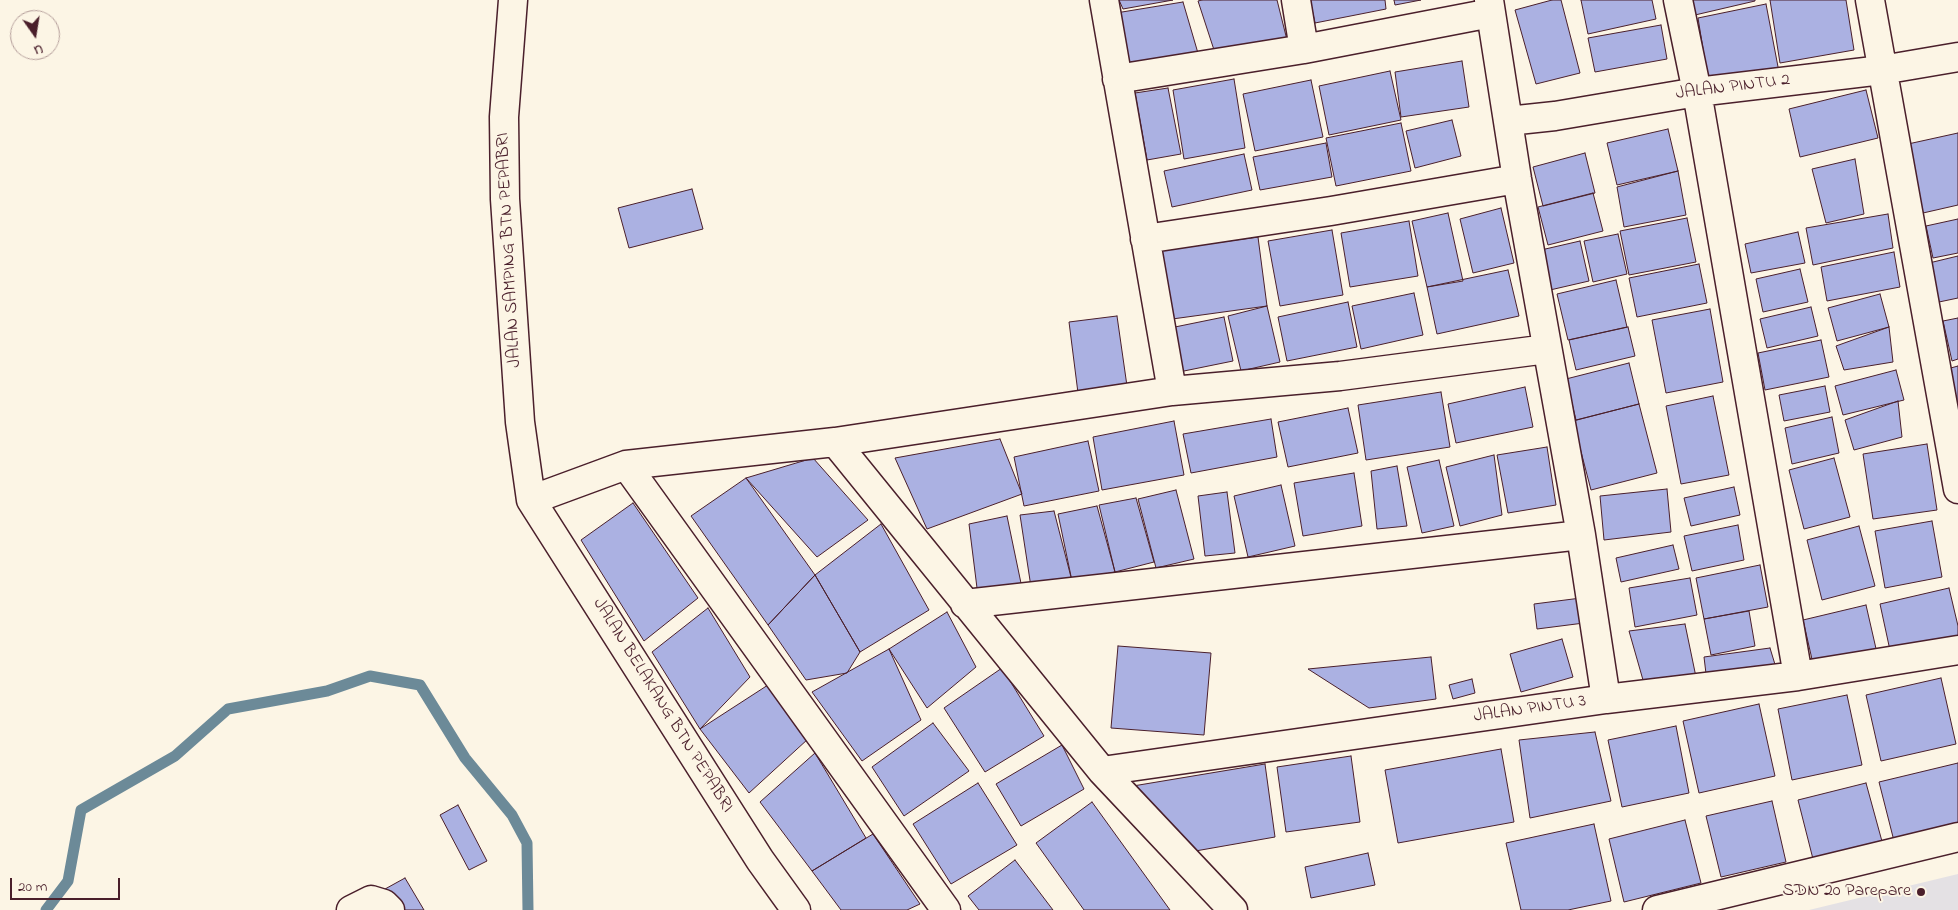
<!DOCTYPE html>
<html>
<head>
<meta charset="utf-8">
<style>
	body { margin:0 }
	#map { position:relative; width:1958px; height:910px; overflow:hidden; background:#fcf5e5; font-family:"Indie Flower",sans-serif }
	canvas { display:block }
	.north { position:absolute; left:10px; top:10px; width:50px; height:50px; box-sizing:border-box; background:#fcf5e5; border:1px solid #b59f9b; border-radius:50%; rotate:167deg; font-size:14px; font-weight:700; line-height:20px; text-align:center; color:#4a1f2b }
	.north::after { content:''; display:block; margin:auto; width:18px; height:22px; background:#4a1f2b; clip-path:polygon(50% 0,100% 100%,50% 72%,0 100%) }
	.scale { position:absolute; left:10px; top:878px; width:110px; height:22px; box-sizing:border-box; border:2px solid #4a1f2b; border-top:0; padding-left:6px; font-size:15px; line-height:18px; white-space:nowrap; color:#4a1f2b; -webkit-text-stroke:4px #fcf5e5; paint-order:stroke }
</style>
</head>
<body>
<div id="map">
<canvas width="1958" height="910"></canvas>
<div class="north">U</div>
<div class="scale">20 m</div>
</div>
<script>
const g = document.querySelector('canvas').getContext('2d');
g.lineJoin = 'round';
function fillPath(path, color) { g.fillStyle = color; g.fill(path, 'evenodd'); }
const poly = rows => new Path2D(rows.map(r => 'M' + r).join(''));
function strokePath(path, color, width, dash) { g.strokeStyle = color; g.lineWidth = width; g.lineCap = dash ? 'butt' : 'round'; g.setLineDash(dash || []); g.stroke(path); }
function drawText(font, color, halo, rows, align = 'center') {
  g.font = font + ' "Indie Flower",sans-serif'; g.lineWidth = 4; g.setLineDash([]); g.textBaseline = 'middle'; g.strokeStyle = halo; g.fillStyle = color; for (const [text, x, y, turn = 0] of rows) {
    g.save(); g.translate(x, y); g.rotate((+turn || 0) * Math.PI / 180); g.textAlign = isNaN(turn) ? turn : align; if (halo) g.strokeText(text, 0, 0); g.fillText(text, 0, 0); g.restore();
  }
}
const built = poly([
	[1958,874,1958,910,1809,910]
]);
const stream = poly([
	[46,910,68,881,81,810,175,756,228,709,327,691,370,676,420,685,465,758,512,815,527,843,528,910]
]);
const building = poly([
	[1119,0,1173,0,1123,9,1119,0],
	[1202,0,1277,0,1287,40,1215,53,1198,1,1202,0],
	[1310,0,1385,0,1386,9,1315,23,1310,0],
	[1394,0,1421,0,1395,5,1394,0],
	[1552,0,1561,0,1580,73,1536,84,1515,10,1552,0],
	[1581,0,1652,0,1656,19,1588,34,1581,0],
	[1691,0,1755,0,1755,1,1695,15,1691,0],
	[1770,0,1846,0,1854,50,1780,63,1770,0],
	[1183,2,1200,60,1130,73,1116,13,1183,2],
	[1766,4,1779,72,1709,86,1698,18,1766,4],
	[1661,25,1667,59,1595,72,1588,38,1661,25],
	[1462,61,1469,107,1401,117,1395,72,1462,61],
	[1390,71,1401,120,1329,135,1319,86,1390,71],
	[1234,79,1245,148,1184,159,1173,90,1234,79],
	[1311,80,1323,137,1255,151,1243,94,1311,80],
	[1168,88,1181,154,1147,160,1135,93,1168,88],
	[1866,90,1878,138,1800,157,1789,109,1866,90],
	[1452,120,1461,156,1415,168,1406,131,1452,120],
	[1401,123,1411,171,1336,186,1326,138,1401,123],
	[1668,129,1678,171,1617,185,1607,143,1668,129],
	[1958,133,1958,205,1923,213,1908,144,1958,133],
	[1326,143,1332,177,1260,190,1253,157,1326,143],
	[1585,153,1595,193,1543,206,1533,167,1585,153],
	[1244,154,1252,190,1172,207,1164,171,1244,154],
	[1855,159,1864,214,1826,223,1812,169,1855,159],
	[1678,171,1686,215,1624,227,1617,187,1678,171],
	[692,189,703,229,629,248,618,208,692,189],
	[1593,193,1603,231,1548,245,1538,207,1593,193],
	[1501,208,1514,263,1473,273,1460,219,1501,208],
	[1448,213,1463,281,1427,287,1412,221,1448,213],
	[1888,214,1893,248,1813,265,1806,228,1888,214],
	[1687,218,1696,262,1629,275,1620,231,1687,218],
	[1958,219,1958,253,1933,258,1926,226,1958,219],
	[1409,221,1418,276,1350,287,1341,233,1409,221],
	[1332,230,1343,295,1280,306,1268,241,1332,230],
	[1798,232,1805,263,1751,273,1745,244,1798,232],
	[1618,234,1627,274,1593,282,1584,241,1618,234],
	[1258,237,1267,306,1165,320,1156,251,1258,237],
	[1580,241,1589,281,1550,290,1541,250,1580,241],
	[1894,252,1900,287,1827,301,1821,267,1894,252],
	[1958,256,1958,298,1939,302,1929,263,1958,256],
	[1699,264,1707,303,1637,317,1629,278,1699,264],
	[1800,269,1808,302,1763,312,1756,279,1800,269],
	[1508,270,1519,316,1437,334,1427,287,1508,270],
	[1616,280,1627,327,1568,340,1557,294,1616,280],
	[1414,293,1423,335,1361,349,1352,306,1414,293],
	[1880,294,1889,327,1837,341,1828,308,1880,294],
	[1348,302,1357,347,1287,361,1278,317,1348,302],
	[1267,306,1280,362,1241,371,1228,316,1267,306],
	[1811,307,1818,336,1767,348,1760,319,1811,307],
	[1710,309,1723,382,1666,393,1652,320,1710,309],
	[1117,316,1127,386,1078,393,1069,322,1117,316],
	[1224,317,1233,361,1179,372,1170,328,1224,317],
	[1958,318,1958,359,1952,361,1943,321,1958,318],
	[1628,327,1635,356,1576,370,1569,340,1628,327],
	[1889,327,1893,362,1844,370,1836,346,1889,327],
	[1821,340,1829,377,1765,390,1758,353,1821,340],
	[1629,363,1639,404,1576,420,1566,379,1629,363],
	[1958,366,1958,411,1951,413,1940,371,1958,366],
	[1896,370,1904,400,1843,415,1835,386,1896,370],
	[1825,386,1830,412,1784,421,1779,395,1825,386],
	[1525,387,1533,427,1456,443,1448,404,1525,387],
	[1441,392,1450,447,1366,460,1358,405,1441,392],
	[1713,396,1729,475,1681,484,1666,406,1713,396],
	[1898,401,1902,437,1854,450,1845,420,1898,401],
	[1639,404,1657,473,1591,490,1573,421,1639,404],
	[1348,408,1358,453,1288,467,1278,422,1348,408],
	[1832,417,1839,453,1792,464,1785,428,1832,417],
	[1271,419,1277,457,1191,473,1183,434,1271,419],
	[1174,421,1184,475,1102,490,1093,437,1174,421],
	[1000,439,1022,494,927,529,895,458,1000,439],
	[1088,441,1099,491,1024,506,1014,457,1088,441],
	[1927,444,1937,510,1873,519,1863,454,1927,444],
	[1547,447,1556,505,1508,513,1497,455,1547,447],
	[1494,455,1502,515,1460,526,1446,467,1494,455],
	[813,458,868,520,817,557,746,478,813,458],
	[1834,458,1850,517,1804,529,1789,470,1834,458],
	[1439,460,1454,526,1422,533,1407,467,1439,460],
	[1397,466,1407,526,1377,529,1371,471,1397,466],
	[1354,473,1362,526,1303,536,1294,483,1354,473],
	[746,478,815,575,768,625,691,516,746,478],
	[1281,485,1295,546,1248,557,1234,496,1281,485],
	[1734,487,1740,515,1691,526,1684,498,1734,487],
	[1667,489,1671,532,1604,540,1600,496,1667,489],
	[1176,490,1194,559,1156,568,1138,499,1176,490],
	[1227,492,1235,553,1205,556,1198,496,1227,492],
	[1136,498,1154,562,1115,572,1099,505,1136,498],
	[633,503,698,598,644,641,581,540,633,503],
	[1097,506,1115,572,1072,581,1058,514,1097,506],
	[1054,511,1072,581,1031,587,1020,515,1054,511],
	[1007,516,1022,588,977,588,969,524,1007,516],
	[1932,521,1942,577,1885,588,1875,531,1932,521],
	[881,524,929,610,860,652,815,575,881,524],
	[1738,525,1744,560,1692,571,1684,536,1738,525],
	[1859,526,1875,586,1822,600,1807,540,1859,526],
	[1673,545,1679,569,1621,582,1616,558,1673,545],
	[1760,565,1768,607,1704,619,1696,578,1760,565],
	[815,575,860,652,847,673,806,680,768,625,815,575],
	[1690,578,1697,615,1635,627,1629,588,1690,578],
	[1949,588,1958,626,1958,639,1891,655,1880,604,1949,588],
	[1581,598,1584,623,1537,629,1534,604,1581,598],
	[1866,605,1877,653,1814,668,1803,620,1866,605],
	[708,608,750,677,700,729,652,652,708,608],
	[1749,611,1755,646,1711,655,1704,619,1749,611],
	[947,612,976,667,927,708,889,649,947,612],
	[1685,624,1696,677,1645,687,1629,631,1685,624],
	[1562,639,1573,677,1521,692,1510,654,1562,639],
	[1118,646,1211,653,1204,735,1111,728,1118,646],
	[1770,648,1777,671,1707,682,1704,657,1770,648],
	[889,649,921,720,862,761,812,692,889,649],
	[1431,657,1436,699,1369,708,1308,669,1431,657],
	[1002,668,1044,736,985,772,944,708,1002,668],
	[1941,678,1956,744,1881,761,1866,695,1941,678],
	[1472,679,1475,693,1453,699,1449,685,1472,679],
	[768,685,808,739,749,793,700,729,768,685],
	[1847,695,1862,765,1792,780,1778,709,1847,695],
	[1759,704,1775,776,1699,793,1683,721,1759,704],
	[933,723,969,771,904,816,872,767,933,723],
	[1676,726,1689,793,1622,807,1608,740,1676,726],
	[1595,732,1611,801,1530,818,1519,740,1595,732],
	[1062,745,1084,789,1021,826,996,784,1062,745],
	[1501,749,1514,822,1398,843,1385,770,1501,749],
	[815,753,866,838,812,871,760,802,815,753],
	[1351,756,1360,822,1286,832,1277,767,1351,756],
	[1958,763,1958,825,1894,841,1879,782,1958,763],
	[1265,764,1275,837,1184,853,1127,787,1265,764],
	[978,783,1017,845,951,884,913,824,978,783],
	[1866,783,1883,845,1814,863,1798,800,1866,783],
	[1772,801,1786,862,1721,877,1706,816,1772,801],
	[1092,802,1170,910,1084,910,1036,843,1092,802],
	[458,805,487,861,469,870,440,815,458,805],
	[1685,820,1701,883,1624,902,1609,839,1685,820],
	[1594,824,1611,901,1568,910,1521,910,1506,843,1594,824],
	[873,834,920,904,907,910,841,910,812,871,873,834],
	[1368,853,1375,885,1311,898,1305,867,1368,853],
	[1015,860,1053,910,979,910,968,896,1015,860],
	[405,878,424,910,347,910,405,878]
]);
const street = poly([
	[513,0,504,117,505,199,520,422,531,500,760,860,796,910],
	[1104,0,1172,391],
	[1489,0,1517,179,1581,535,1606,699],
	[1678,0,1697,92,1798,676],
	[1870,0,1958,489],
	[1304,49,1491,13],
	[1117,79,1304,49,1296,0],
	[1508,121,1555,116,1697,92,1882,70,1958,57],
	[1145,239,1331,211,1517,179],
	[626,465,946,910],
	[531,500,626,465,835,442],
	[965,604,1581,535],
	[1102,771,1606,699,1798,676,1958,650],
	[351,910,371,900,384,904,390,910],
	[1233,910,1102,771,835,442,1172,391,1340,376,1547,349],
	[1657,910,1958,837]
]);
const markers = [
	[1921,892,5,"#4a1f2b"]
];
const streetNames = [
	["JALAN PINTU 2",1733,88,-7],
	["JALAN SAMPING BTN PEPABRI",510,250,-93],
	["JALAN BELAKANG BTN PEPABRI",662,706,58],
	["JALAN PINTU 3",1530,710,-8]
];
const poiNames = [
	["SDN 20 Parepare",1911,892]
];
fillPath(built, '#e4e1e4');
strokePath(stream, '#6c8a98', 11);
fillPath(building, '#abb1e2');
strokePath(building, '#4a1f2b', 1);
strokePath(street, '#4a1f2b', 31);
strokePath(street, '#fcf5e5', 28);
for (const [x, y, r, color] of markers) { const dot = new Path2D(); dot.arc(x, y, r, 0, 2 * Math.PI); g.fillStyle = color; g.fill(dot); strokePath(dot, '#fcf5e5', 2); }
drawText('18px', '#4a1f2b', '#fcf5e5', streetNames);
drawText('18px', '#4a1f2b', '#fcf5e5', poiNames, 'right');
</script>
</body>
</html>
